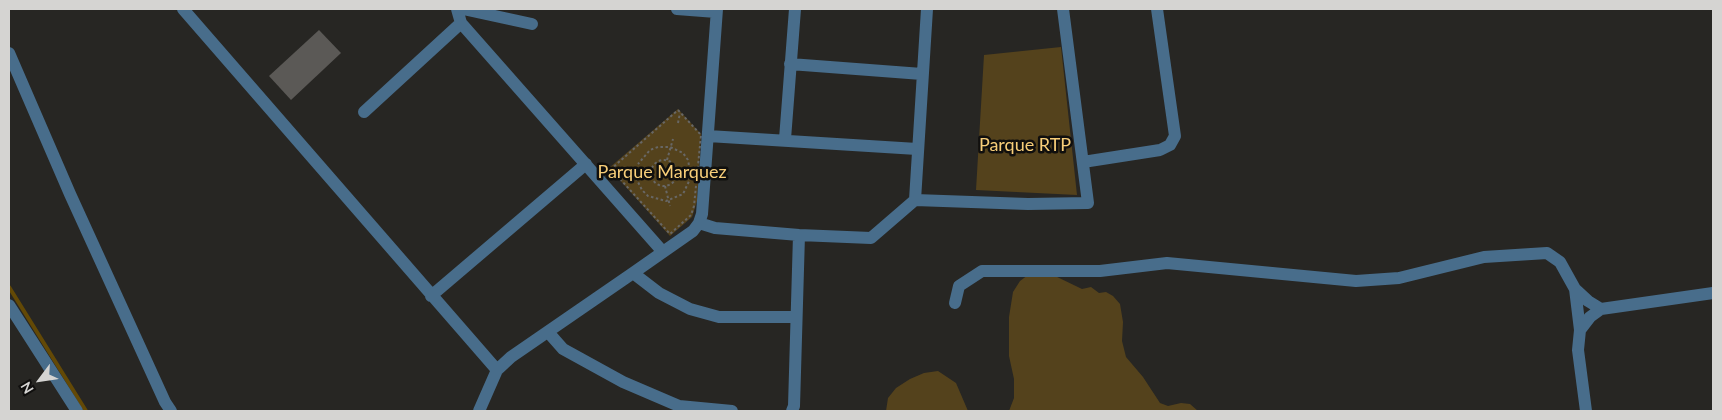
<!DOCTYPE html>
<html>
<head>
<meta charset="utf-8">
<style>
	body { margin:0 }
	#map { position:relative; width:1722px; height:420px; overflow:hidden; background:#272623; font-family:Lato,sans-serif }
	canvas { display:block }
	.frame { position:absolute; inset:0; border:10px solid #d5d4d2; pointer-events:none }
	.north { position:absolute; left:15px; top:355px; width:50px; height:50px; -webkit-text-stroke:4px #100f0e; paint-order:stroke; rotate:239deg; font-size:14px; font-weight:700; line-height:20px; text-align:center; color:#d5d4d2 }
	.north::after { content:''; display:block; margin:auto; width:18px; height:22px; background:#d5d4d2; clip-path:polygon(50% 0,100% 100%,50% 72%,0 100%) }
</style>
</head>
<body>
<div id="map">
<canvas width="1722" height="420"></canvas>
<div class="frame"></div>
<div class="north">N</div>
</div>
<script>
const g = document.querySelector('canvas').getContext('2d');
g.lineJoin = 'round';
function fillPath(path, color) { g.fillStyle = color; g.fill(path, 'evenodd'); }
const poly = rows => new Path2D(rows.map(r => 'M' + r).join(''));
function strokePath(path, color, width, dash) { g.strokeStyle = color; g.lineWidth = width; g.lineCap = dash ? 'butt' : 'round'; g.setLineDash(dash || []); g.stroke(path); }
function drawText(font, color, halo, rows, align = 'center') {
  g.font = font + ' Lato,sans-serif'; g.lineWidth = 5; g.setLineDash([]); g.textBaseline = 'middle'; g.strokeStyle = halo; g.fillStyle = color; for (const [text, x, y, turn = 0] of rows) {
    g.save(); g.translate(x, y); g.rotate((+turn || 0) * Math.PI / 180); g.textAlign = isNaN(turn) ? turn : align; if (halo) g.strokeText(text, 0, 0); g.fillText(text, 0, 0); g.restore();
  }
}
const green = poly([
	[1061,47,1077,195,976,190,984,55],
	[678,109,701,134,697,201,692,217,670,236,609,168],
	[1028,275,1053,275,1082,289,1091,287,1099,293,1106,292,1113,296,1120,304,1123,322,1122,341,1126,357,1143,377,1160,403,1168,406,1181,403,1190,404,1198,411,1009,411,1014,398,1014,379,1009,356,1009,317,1013,292,1020,281],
	[938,371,956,383,968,411,886,411,888,398,896,388,910,379,924,373]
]);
const stream = poly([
	[9,287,86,411]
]);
const building = poly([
	[319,30,341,53,291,100,269,76]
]);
const path = poly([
	[678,110,701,135,694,206,691,215,670,234,611,169,678,110],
	[678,123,680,113],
	'651 173a13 13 0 1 1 26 0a13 13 0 1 1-26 0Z',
	[667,160,673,139],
	[611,169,623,169],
	[641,171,651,172],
	[676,177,692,179],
	[636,178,642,190,648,196,666,201,683,194,691,177,688,160,683,153,670,147,658,147,650,150,638,164],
	[665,186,670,206]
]);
const minor = poly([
	[183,9,497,370],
	[457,9,461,23,663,252],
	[463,9,532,24],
	[677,9,716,12],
	[9,53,70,194,165,402,171,411],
	[790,64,922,74],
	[364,112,461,23],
	[708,136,917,149],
	[785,139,795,9],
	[1083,162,1160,150,1170,145,1175,136,1157,9],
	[915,200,927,9],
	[699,223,715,228,799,235,871,238,915,200,1028,204,1088,203,1063,9],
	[633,273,659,293,690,309,719,317,796,317],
	[1575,289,1580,330],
	[431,296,586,164],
	[955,303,959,286,982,271,1100,271,1167,263,1356,281,1399,278,1484,257,1547,253,1560,262,1575,289,1588,301,1601,309],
	[9,305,77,411],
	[548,332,563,349,623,382,679,406,732,411],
	[479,411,497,370,511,357,633,273,693,231,699,223,702,214,717,9],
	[792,411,794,406,799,235],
	[1586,411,1578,350,1580,330,1590,317,1601,309,1713,293]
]);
const parkNames = [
	["Parque RTP",1025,145],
	["Parque Marquez",662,172]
];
fillPath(green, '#54421c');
strokePath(stream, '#634906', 4);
fillPath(building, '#5b5956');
strokePath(path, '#686765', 2, [2.5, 2.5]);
strokePath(minor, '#486d8b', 12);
drawText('18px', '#f8ce79', '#100f0e', parkNames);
</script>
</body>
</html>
